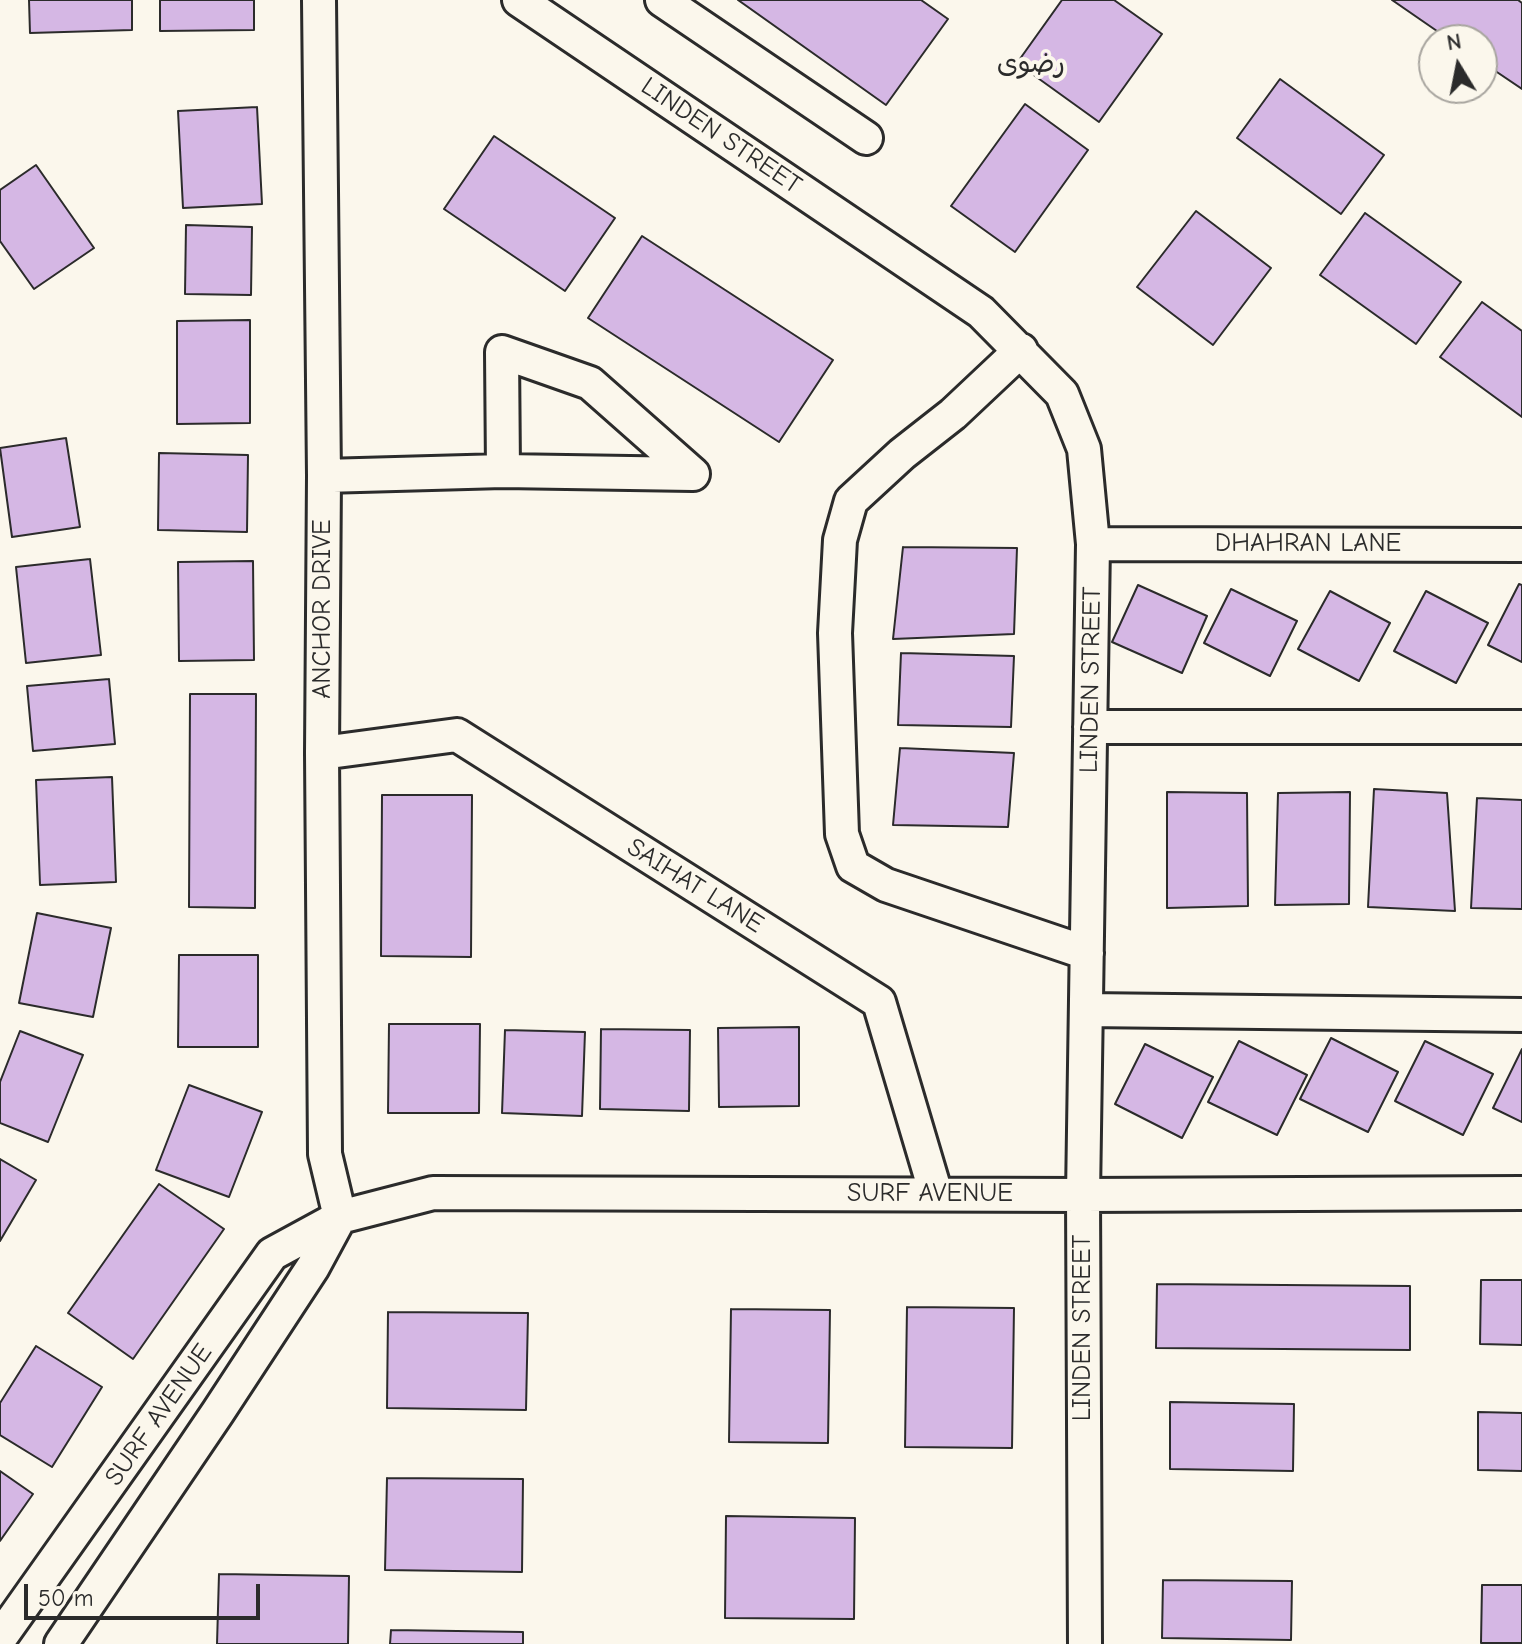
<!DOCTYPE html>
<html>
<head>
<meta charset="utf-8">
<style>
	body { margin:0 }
	#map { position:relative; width:1522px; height:1644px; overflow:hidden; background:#fbf7ec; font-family:"Comic Neue",sans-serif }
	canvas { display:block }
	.north { position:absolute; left:1418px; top:24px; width:80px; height:80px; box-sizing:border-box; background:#fbf7ec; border:2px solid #a8a59f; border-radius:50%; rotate:350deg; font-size:22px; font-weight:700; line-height:32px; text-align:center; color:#2b2b2b }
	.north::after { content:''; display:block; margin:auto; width:28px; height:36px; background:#2b2b2b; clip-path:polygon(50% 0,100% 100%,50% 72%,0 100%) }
	.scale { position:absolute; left:24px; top:1584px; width:236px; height:36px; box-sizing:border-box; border:4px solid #2b2b2b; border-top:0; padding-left:10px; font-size:24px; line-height:28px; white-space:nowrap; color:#2b2b2b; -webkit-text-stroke:6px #fbf7ec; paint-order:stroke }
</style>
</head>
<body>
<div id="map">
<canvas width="1522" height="1644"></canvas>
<div class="north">N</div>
<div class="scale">50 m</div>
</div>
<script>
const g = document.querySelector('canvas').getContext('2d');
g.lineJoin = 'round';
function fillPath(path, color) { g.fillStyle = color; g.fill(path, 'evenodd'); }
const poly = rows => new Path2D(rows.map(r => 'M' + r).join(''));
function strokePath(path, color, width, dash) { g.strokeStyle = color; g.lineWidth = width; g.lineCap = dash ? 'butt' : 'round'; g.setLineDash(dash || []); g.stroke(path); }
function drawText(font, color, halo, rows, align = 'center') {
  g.font = font + ' "Comic Neue","Playpen Sans Arabic",sans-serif'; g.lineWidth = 8; g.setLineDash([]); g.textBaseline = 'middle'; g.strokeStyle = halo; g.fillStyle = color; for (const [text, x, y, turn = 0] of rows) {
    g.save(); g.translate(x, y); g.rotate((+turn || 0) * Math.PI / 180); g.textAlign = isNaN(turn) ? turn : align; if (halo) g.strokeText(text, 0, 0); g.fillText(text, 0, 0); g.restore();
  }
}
const building = poly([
	[29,0,132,0,132,30,30,33,29,0],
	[160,0,254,0,254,30,160,31,160,0],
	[738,0,921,0,948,19,886,105,738,0],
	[1062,0,1114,0,1162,34,1099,122,1017,63,1062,0],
	[1392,0,1518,0,1522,3,1522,89,1482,62,1482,40,1450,40,1392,0],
	[1280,79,1384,155,1341,214,1237,138,1280,79],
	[1025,104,1088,150,1015,252,951,206,1025,104],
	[257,107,262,204,183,208,178,111,257,107],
	[494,136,615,218,565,291,444,209,494,136],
	[36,165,94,248,34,289,0,241,0,190,36,165],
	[1196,211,1271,268,1213,345,1137,287,1196,211],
	[1365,213,1461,282,1416,344,1320,275,1365,213],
	[186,225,252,227,251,295,185,294,186,225],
	[642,236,833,360,779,442,588,318,642,236],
	[1482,302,1522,331,1522,417,1440,357,1482,302],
	[250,320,250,423,177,424,177,321,250,320],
	[66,438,80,527,12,537,0,448,66,438],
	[159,453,248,455,247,532,158,530,159,453],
	[903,547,1017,548,1014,634,893,639,903,547],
	[90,559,101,655,26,663,16,567,90,559],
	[253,561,254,660,179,661,178,562,253,561],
	[1519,584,1522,585,1522,662,1488,645,1519,584],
	[1138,585,1207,616,1182,673,1112,642,1138,585],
	[1231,589,1297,621,1270,676,1204,643,1231,589],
	[1330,591,1390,623,1359,681,1298,649,1330,591],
	[1426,591,1488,623,1456,683,1394,651,1426,591],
	[901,653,1014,656,1011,727,898,725,901,653],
	[109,679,115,744,33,751,27,686,109,679],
	[190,694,256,694,255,908,189,907,190,694],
	[900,748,1014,753,1008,827,893,825,900,748],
	[112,777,116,882,40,885,36,780,112,777],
	[1374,789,1447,793,1455,911,1368,907,1374,789],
	[1167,792,1247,793,1248,906,1167,908,1167,792],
	[1350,792,1349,904,1275,905,1278,793,1350,792],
	[382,795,472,795,471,957,381,956,382,795],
	[1477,798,1522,800,1522,909,1471,908,1477,798],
	[37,913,111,928,93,1017,19,1003,37,913],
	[179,955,258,955,258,1047,178,1047,179,955],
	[389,1024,480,1024,479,1113,388,1113,389,1024],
	[799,1027,799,1106,719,1107,718,1028,799,1027],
	[601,1029,690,1030,689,1111,600,1109,601,1029],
	[505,1030,585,1032,582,1116,502,1113,505,1030],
	[20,1031,83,1055,48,1142,0,1123,0,1082,20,1031],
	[1331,1038,1398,1072,1368,1132,1300,1099,1331,1038],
	[1239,1041,1307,1075,1277,1135,1208,1102,1239,1041],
	[1425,1041,1493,1074,1463,1135,1395,1101,1425,1041],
	[1145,1044,1213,1077,1182,1138,1115,1104,1145,1044],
	[1522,1049,1522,1122,1493,1108,1522,1049],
	[189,1085,262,1112,229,1197,156,1170,189,1085],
	[0,1159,36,1180,0,1241,0,1159],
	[159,1184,224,1229,133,1359,68,1313,159,1184],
	[1481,1280,1522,1280,1522,1345,1480,1344,1481,1280],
	[1157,1284,1410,1286,1410,1350,1156,1348,1157,1284],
	[907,1307,1014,1308,1012,1448,905,1447,907,1307],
	[731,1309,830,1310,828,1443,729,1442,731,1309],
	[388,1312,528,1313,526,1410,387,1408,388,1312],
	[36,1346,102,1387,52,1467,0,1435,0,1403,36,1346],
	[1170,1402,1294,1404,1293,1471,1170,1469,1170,1402],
	[1478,1412,1522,1413,1522,1471,1478,1470,1478,1412],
	[0,1471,33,1494,0,1541,0,1471],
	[387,1478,523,1479,522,1572,385,1570,387,1478],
	[726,1516,855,1518,854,1619,725,1618,726,1516],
	[219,1574,349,1576,348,1644,217,1644,219,1574],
	[1163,1580,1292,1581,1291,1640,1162,1638,1163,1580],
	[1482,1585,1522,1585,1522,1643,1481,1643,1482,1585],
	[391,1630,523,1632,523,1644,390,1644,391,1630]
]);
const street = poly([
	[319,0,324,476,322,753,325,1154,340,1217],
	[519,0,981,312,1062,394,1084,449,1093,544,1083,1195,1085,1644],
	[662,0,866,138],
	[1021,350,953,414,902,454,851,501,840,540,835,633,842,834,853,866,886,885,1087,953],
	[324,476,503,471,693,474,590,383,502,352,503,471],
	[1093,544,1522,545],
	[1090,727,1522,727],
	[322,753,457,735,879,1002,936,1194],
	[1086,1010,1522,1015],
	[0,1638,272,1254,340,1217,433,1193,1083,1195,1522,1193],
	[61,1644,218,1412,313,1267,340,1217]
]);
const streetNames = [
	["LINDEN STREET",721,136,34],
	["DHAHRAN LANE",1308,544],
	["ANCHOR DRIVE",323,609,-90],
	["LINDEN STREET",1091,680,-89],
	["SAIHAT LANE",695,886,32],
	["SURF AVENUE",930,1194],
	["LINDEN STREET",1083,1328,-90],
	["SURF AVENUE",159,1415,-55]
];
const neighbourhoodNames = [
	["رضوى",1031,64]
];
fillPath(building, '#d5b7e4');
strokePath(building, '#2b2b2b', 2);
strokePath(street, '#2b2b2b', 38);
strokePath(street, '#fbf7ec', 32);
drawText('26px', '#2b2b2b', '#fbf7ec', streetNames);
drawText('28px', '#2b2b2b', '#fbf7ec', neighbourhoodNames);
</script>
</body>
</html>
